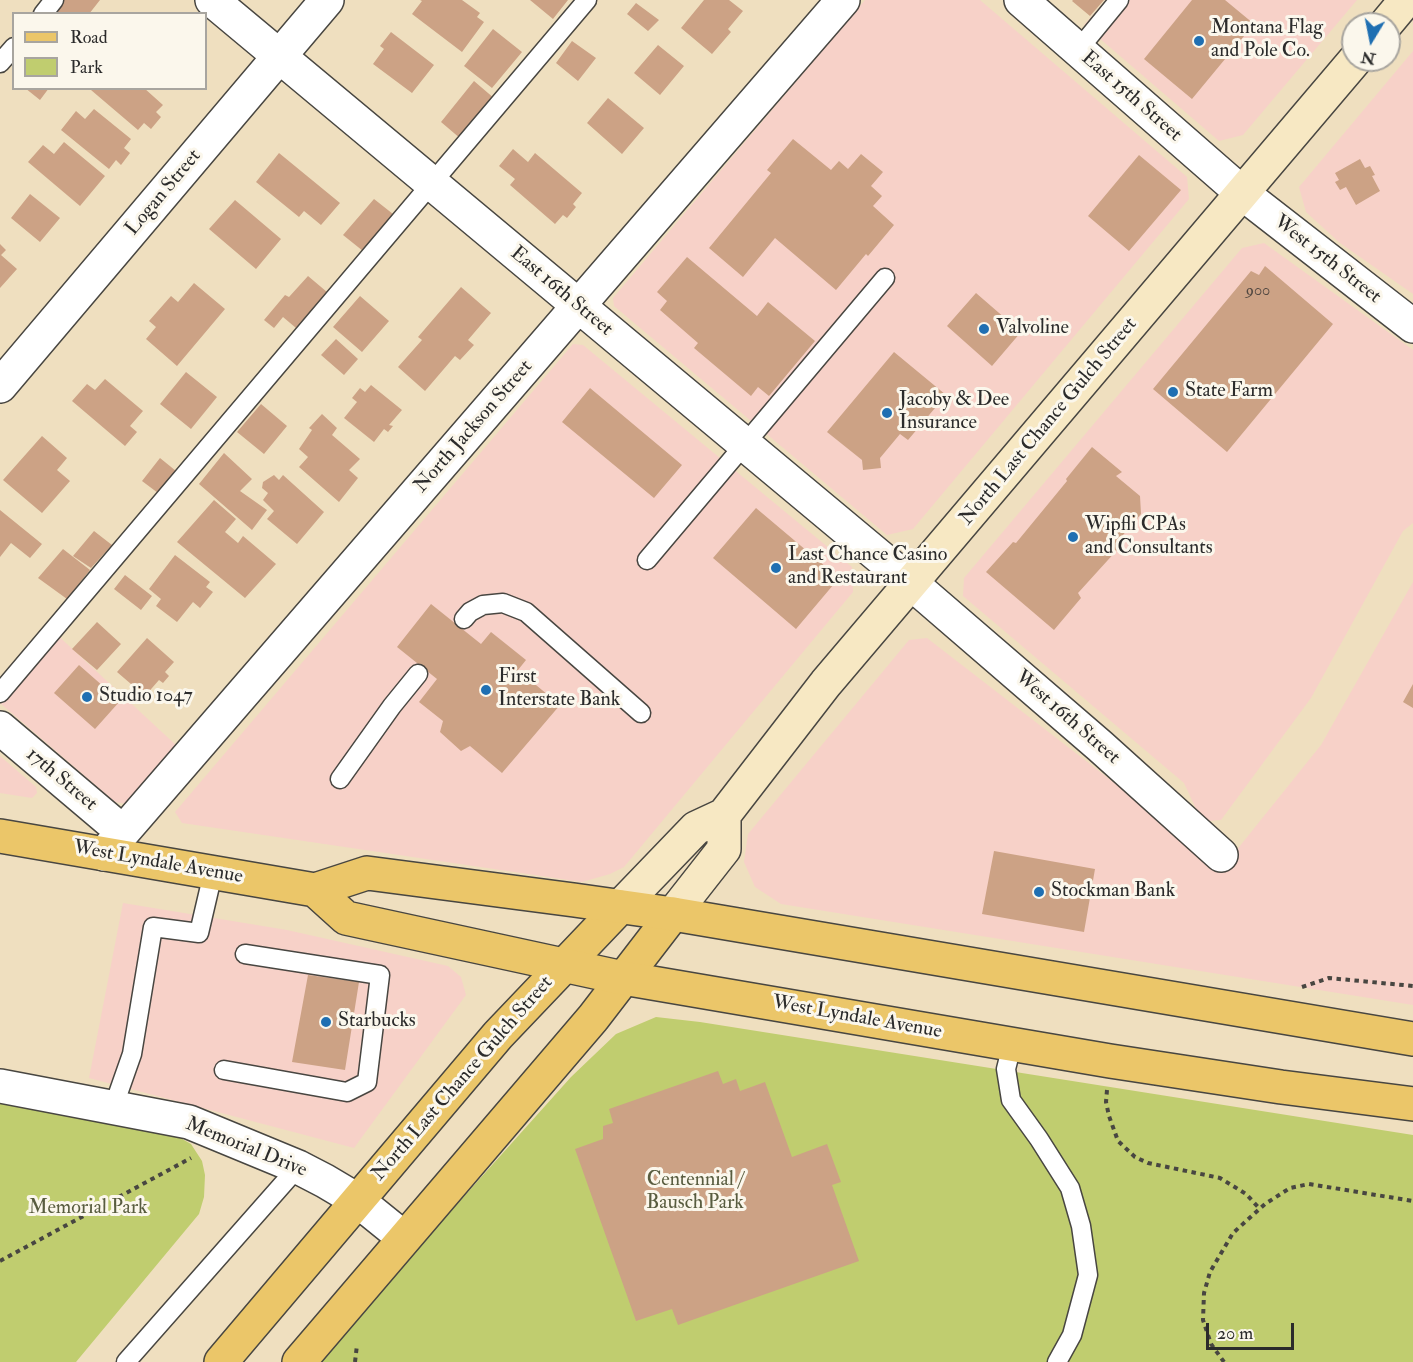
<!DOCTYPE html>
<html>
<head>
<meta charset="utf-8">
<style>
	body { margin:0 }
	#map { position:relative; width:1413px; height:1362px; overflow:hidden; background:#efdfbf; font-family:"IM FELL Double Pica",serif }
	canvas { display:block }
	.legend { position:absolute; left:12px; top:12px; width:195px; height:78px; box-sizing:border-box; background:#fbf7ec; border:2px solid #a8a59f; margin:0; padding:8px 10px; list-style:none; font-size:18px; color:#2b2b2b }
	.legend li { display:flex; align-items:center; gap:12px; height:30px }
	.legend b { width:30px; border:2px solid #a8a59f }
	.north { position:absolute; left:1341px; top:12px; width:60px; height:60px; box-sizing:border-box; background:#fbf7ec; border:2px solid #a8a59f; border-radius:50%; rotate:190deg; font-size:16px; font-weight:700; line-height:24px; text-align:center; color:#2b2b2b }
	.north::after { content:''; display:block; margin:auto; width:21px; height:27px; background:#1f6fb2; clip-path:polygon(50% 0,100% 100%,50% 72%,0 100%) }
	.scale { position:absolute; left:1206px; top:1323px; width:88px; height:27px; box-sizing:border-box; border:3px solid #2b2b2b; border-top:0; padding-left:8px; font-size:18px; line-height:21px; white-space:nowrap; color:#2b2b2b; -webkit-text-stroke:4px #fbf7ec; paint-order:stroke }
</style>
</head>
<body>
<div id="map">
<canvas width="1413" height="1362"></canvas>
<ul class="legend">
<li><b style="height:8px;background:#ebc669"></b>Road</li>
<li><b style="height:16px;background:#c0cd6f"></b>Park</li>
</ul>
<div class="north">N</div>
<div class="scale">20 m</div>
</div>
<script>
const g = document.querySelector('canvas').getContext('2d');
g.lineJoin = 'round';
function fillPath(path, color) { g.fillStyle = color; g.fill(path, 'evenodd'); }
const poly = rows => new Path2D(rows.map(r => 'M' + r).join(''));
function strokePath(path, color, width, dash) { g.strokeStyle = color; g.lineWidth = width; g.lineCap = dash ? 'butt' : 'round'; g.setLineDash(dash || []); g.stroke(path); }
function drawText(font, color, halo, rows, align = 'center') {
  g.font = font + ' "IM FELL Double Pica",serif'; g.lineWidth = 6; g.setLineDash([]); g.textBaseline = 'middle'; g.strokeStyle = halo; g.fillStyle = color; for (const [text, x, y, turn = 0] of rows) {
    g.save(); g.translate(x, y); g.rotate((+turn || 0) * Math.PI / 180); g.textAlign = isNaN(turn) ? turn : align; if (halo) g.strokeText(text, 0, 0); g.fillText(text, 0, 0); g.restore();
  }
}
const built = poly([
	[865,0,980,0,1187,177,1189,199,913,529,887,535,614,306,613,298],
	[1106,0,1357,0,1243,135,1219,141,1084,25],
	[1413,51,1413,294,1340,243,1306,212,1299,187],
	[1264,243,1413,350,1413,523,1403,531,1311,698,1221,820,1209,821,1198,813,1184,783,963,596,964,578,1242,248],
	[573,344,583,345,852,567,853,592,624,867,610,874,582,882,182,823,175,812],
	[1413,582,1413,1005,781,904,755,887,744,862,748,834,909,640,927,638,1223,867,1321,745],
	[53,631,177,746,127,804,115,802,0,703,0,693],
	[0,756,36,787,37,793,32,798,0,793],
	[123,903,287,930,448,966,461,977,466,995,354,1148,89,1078]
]);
const green = poly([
	[656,1017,700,1022,1413,1135,1413,1362,318,1362,355,1318,571,1077,616,1034],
	[0,1101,170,1132,191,1144,202,1161,205,1175,204,1197,199,1214,76,1362,0,1362]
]);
const building = poly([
	[60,0,100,0,89,14,58,14,52,9],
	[420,0,462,0,480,13,477,17,484,22,462,52,412,14,422,1],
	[530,0,568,0,553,19],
	[704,0,729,0,743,11,728,29,731,32,712,54,681,28],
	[1073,0,1104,0,1090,16,1072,1],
	[1192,0,1225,0,1254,24,1192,99,1144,59],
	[636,3,659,20,648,31,627,14],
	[493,29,522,52,492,88,464,66],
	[391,32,434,65,412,93,373,64,384,49,380,46],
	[572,41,596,58,578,81,556,63],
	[658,45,684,66,660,95,634,73],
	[474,81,495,99,461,139,441,122],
	[25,88,49,88,40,100],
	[93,88,144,88,163,105,156,112,161,117,151,129,144,123,138,130,91,90],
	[608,98,644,128,622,154,587,123],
	[94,109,131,139,124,148,130,153,121,165,116,160,109,169,61,130,76,111,85,119],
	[793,139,831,170,839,161,848,169,861,154,883,172,871,186,882,196,873,206,894,225,868,256,866,254,836,290,775,238,743,277,709,248,771,173,767,170],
	[64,142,105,176,80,206,28,162,43,145,54,154],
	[513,149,528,162,535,153,582,193,573,204,576,207,567,218,563,215,555,224,510,185,515,179,499,166],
	[279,153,340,203,321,225,304,211,299,217,256,182],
	[1139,155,1181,190,1129,251,1088,216],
	[1360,159,1365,168,1370,166,1375,175,1372,176,1380,191,1356,205,1346,187,1340,190,1335,182,1339,180,1335,173],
	[30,194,60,218,40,242,11,218],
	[374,199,393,214,363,251,343,235],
	[235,200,281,239,256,269,209,229],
	[0,244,6,250,1,255,17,269,0,288],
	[687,257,757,316,768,302,815,341,769,396,758,387,751,396,694,348,698,343,660,310,667,301,657,292],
	[1265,266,1333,324,1227,452,1153,389,1251,271,1259,275],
	[308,276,327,292,296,328,283,317,274,328,264,320,285,295,289,297],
	[194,283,225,309,177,366,146,339,156,327,149,321,171,296,178,302],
	[461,287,491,313,468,340,474,345,460,360,455,356,425,391,398,367,422,340,418,337],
	[976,293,1021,332,992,366,947,326],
	[360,296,389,321,362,352,333,327],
	[336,339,358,359,344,375,321,355],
	[894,352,946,395,908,440,900,434,880,458,881,468,863,470,862,460,827,432],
	[186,372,217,397,191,429,160,404],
	[105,379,143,411,130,426,137,432,125,446,72,401,87,384,95,390],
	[371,385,402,410,389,425,393,426,388,432,384,429,374,442,344,418,357,402,352,398,360,388,365,392],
	[590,388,682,465,654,498,562,422],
	[261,404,287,426,264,454,237,432],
	[322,414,337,428,332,435,360,459,349,470,358,478,339,502,299,467,308,457,299,449,312,430,309,428],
	[42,436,67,458,57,470,70,481,42,513,3,480],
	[1092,447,1122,472,1116,476,1140,496,1141,514,1123,535,1127,539,1078,593,1081,598,1054,630,986,572,1013,542,1016,543,1067,481,1066,479],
	[224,453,252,479,240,491,267,510,252,530,199,484],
	[160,458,176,471,158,493,142,481],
	[274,475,279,480,283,475,324,512,297,544,267,519,274,511,263,500,268,493,262,488,263,482],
	[214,500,236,519,225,532,238,543,243,536,276,564,245,598,177,542],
	[756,508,839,578,796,629,713,558],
	[0,510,42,544,30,558,11,543,0,557],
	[94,531,112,545,91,568,73,556],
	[63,549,90,570,67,599,38,578],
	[175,555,210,582,206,587,213,592,200,608,193,602,177,622,156,606,161,599,149,589],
	[125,575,152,596,141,610,114,589],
	[431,604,481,644,491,632,526,660,518,670,560,705,502,773,470,746,461,751,440,732,443,721,419,702,437,679,397,647],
	[97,622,121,644,97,670,72,649],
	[147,638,174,662,165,672,169,676,163,683,159,680,145,696,117,672],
	[79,665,120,701,95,729,54,693],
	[1413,684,1413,708,1403,702],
	[994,851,1095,869,1084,932,982,914],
	[308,975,359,982,345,1070,292,1062],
	[718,1071,723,1084,736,1079,740,1091,765,1082,792,1157,827,1144,841,1182,832,1185,859,1261,678,1325,672,1309,636,1321,575,1149,603,1139,603,1126,613,1123,609,1109]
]);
const path = poly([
	[1302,987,1329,978,1413,986],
	[1107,1090,1106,1102,1109,1116,1118,1141,1135,1157,1148,1163,1220,1178,1246,1194,1260,1209],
	[0,1261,191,1158],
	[355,1362,357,1345],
	[1224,1362,1211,1344,1203,1320,1204,1293,1210,1272,1233,1233,1265,1204,1290,1188,1309,1184,1413,1201]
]);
const lane = poly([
	[43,14,54,0],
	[1078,50,1119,0],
	[0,63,14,47],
	[647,560,885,278],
	[464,619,470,612,483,605,503,603,526,612,641,713],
	[0,693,587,0],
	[340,779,392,706,418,674],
	[1012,1045,1006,1069,1011,1100,1039,1139,1070,1188,1081,1226,1088,1275,1072,1335,1057,1362],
	[224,1070,347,1092,367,1082,380,975,245,954],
	[113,1108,132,1054,153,927,199,933,213,873],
	[126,1362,298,1167]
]);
const street = poly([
	[212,0,911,583,1100,746,1221,855],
	[1021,0,1242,193,1413,326],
	[0,386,327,0],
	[0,728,123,832],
	[104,854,843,0],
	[0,1086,189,1122,298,1167,325,1181,357,1200,404,1238]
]);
const secondary = poly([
	[1386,24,1406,0],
	[620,907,696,828,724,815,826,683,1355,60],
	[673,914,724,849,724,815]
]);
const primary = poly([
	[221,1362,498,1035,620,907],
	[299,1362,593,1018,673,914]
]);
const highway = poly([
	[0,836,315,890,346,918,623,978,1110,1061,1281,1087,1413,1104],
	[315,890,367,873,574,900,673,914,1413,1039]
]);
const markers = [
	[1199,41,6,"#1f6fb2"],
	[984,329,6,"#1f6fb2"],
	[1173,392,6,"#1f6fb2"],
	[887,413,6,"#1f6fb2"],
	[1073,537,6,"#1f6fb2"],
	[776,568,6,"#1f6fb2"],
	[486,690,6,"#1f6fb2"],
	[87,697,6,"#1f6fb2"],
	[1039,892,6,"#1f6fb2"],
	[326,1022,6,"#1f6fb2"]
];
const numberNames = [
	["900",1258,292]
];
const poiNames = [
	["Montana Flag",1211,29],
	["and Pole Co.",1211,52],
	["Valvoline",996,329],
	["State Farm",1185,392],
	["Jacoby & Dee",899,401],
	["Insurance",899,424],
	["Wipfli CPAs",1085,526],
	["and Consultants",1085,549],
	["Last Chance Casino",788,556],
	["and Restaurant",788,579],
	["First",498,678],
	["Interstate Bank",498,701],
	["Studio 1047",99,697],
	["Stockman Bank",1051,892],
	["Starbucks",338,1022]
];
const streetNames = [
	["East 15th Street",1131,97,41],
	["Logan Street",164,193,-50],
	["West 15th Street",1327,260,38],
	["East 16th Street",561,292,40],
	["North Last Chance Gulch Street",1049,422,-50],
	["North Jackson Street",474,427,-49],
	["West 16th Street",1067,718,41],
	["17th Street",61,780,40],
	["West Lyndale Avenue",158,863,10],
	["West Lyndale Avenue",857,1018,10],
	["North Last Chance Gulch Street",463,1079,-49],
	["Memorial Drive",246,1148,22]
];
const parkNames = [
	["Centennial /",695,1181],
	["Bausch Park",695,1204],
	["Memorial Park",88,1209]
];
fillPath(built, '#f7d1c8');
fillPath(green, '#c0cd6f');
fillPath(building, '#cca285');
strokePath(lane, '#484641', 21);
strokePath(street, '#484641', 36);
strokePath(secondary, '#484641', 36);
strokePath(primary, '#484641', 36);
strokePath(highway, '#484641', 36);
strokePath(path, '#484641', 4, [4.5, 4.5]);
strokePath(lane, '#fff', 18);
strokePath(street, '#fff', 33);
strokePath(secondary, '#f7e8c3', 33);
strokePath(primary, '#ebc669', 33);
strokePath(highway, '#ebc669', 33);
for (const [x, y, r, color] of markers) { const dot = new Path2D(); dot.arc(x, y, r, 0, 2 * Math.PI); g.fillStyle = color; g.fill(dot); strokePath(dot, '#fbf7ec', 2); }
drawText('16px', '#534942', null, numberNames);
drawText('20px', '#2b2b2b', '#fbf7ec', poiNames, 'left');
drawText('20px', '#2b2b2b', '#fbf7ec', streetNames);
drawText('20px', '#585c3f', '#fbf7ec', parkNames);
</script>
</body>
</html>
